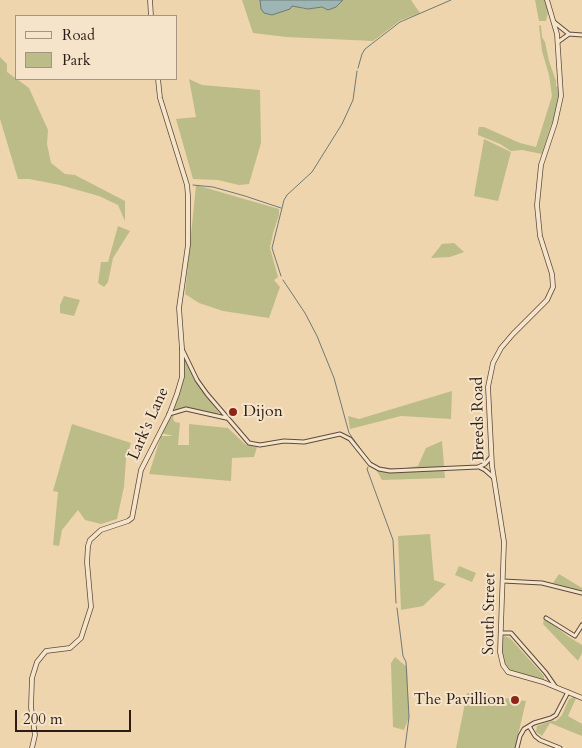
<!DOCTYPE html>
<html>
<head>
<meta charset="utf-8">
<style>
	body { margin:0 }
	#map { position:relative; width:582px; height:748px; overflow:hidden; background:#efd5ad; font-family:Cardo,serif }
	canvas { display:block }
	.legend { position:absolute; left:15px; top:15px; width:162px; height:65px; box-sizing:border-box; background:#f5e4ca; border:1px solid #a49482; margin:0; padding:6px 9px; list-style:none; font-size:15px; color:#2b1d16 }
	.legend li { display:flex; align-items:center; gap:10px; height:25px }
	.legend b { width:25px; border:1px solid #a49482 }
	.scale { position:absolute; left:15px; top:710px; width:116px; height:22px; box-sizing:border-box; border:2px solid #2b1d16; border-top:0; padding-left:6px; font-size:15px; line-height:18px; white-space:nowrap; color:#2b1d16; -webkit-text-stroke:4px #f5e4ca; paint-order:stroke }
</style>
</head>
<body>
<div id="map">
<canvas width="582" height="748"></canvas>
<ul class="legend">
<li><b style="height:6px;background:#f5e4ca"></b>Road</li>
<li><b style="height:14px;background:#bcbc88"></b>Park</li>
</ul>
<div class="scale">200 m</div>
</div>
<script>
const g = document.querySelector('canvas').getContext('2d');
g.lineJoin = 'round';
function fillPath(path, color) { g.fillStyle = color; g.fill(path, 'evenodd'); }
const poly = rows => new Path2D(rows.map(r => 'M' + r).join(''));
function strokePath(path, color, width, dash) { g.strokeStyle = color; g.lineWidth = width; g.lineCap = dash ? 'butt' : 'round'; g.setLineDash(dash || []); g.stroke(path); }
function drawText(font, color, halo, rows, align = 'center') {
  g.font = font + ' Cardo,serif'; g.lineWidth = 4; g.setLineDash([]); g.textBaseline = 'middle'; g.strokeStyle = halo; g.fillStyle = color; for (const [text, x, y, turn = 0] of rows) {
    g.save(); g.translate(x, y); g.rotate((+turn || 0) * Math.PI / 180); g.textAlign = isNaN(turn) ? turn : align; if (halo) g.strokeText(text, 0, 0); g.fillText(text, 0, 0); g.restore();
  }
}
const green = poly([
	[242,0,260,0,261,9,265,13,272,15,292,6,298,6,304,9,322,7,326,9,336,7,343,0,411,0,420,13,401,20,373,41,286,37,253,33],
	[535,0,546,0,548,12,546,21,539,21],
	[541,25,542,37,545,42,549,61,556,81,556,86,558,87,559,83,561,93,555,120,551,125,542,154,522,150,511,151,500,144,478,135,478,131,479,127,484,127,520,143,536,147,552,96,549,75,542,51,539,26],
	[0,57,7,64,7,72,29,88,48,130,47,144,51,163,65,174,75,175,125,201,125,221,118,205,99,196,60,185,29,179,18,179,0,119],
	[189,79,202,85,260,90,261,143,249,184,239,185,218,180,193,179,176,119,196,117],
	[484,139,511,152,498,201,474,196],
	[196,185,279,209,279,215,273,233,270,248,278,277,274,280,280,287,269,318,223,311,199,303,185,294],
	[118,226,130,231,113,258,108,282,104,287,98,283,101,262,108,262],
	[454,243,464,252,450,257,431,258,442,244],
	[64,296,80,300,74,316,60,313,60,305],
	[184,360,186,360,202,390,219,413,217,414,186,408,175,410,174,408,182,385],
	[452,391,451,419,401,416,350,429,348,416,359,419],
	[174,414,173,419,175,422,180,423,178,445,189,445,189,424,228,428,246,445,257,447,254,457,232,458,231,481,149,474,161,436,173,436,161,433,171,416],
	[72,424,131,443,126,459,124,487,117,519,101,524,85,520,78,510,62,530,59,546,53,545,58,492,53,491],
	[442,441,445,478,382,480,374,466,398,469,418,466,426,448],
	[430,534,434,580,446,584,423,606,401,610,398,536],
	[459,566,476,573,472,582,455,575],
	[559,574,582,588,582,591,553,583],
	[544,618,569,637,582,645,582,653,578,661,543,624],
	[504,636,510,638,544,676,544,679,542,681,511,672,506,667,502,660,501,641],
	[395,657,407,667,409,717,404,730,393,727,391,663],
	[467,693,526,701,515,748,456,748],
	[574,695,577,696,568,716,582,724,582,736,550,723,542,736,536,732,537,726,551,721,556,721,562,715,569,699,572,698]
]);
const water = poly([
	[260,0,343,0,336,7,328,10,322,7,308,9,292,6,290,9,272,15,264,13,261,9,260,0]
]);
const stream = poly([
	[358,68,362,54,365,49,400,22,451,0],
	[193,185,213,187,245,196,281,208],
	[281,276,272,248,284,200,287,195,312,172,342,124,353,100,357,71],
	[283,280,305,313,317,336,334,378,349,433,370,462],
	[368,467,367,469,393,540,396,603],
	[397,608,403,656,406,662,409,717,405,748]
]);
const minor = poly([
	[554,22,569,34,582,35],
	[558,42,569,34],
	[182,349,197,380,207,394,249,443,260,445,284,441,304,442,340,434,350,439,370,464,379,469,390,471,478,467,485,464,491,457],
	[169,414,186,409,226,418],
	[479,467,485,470,493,477],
	[503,581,542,583,582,593],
	[546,618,575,636,582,625],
	[501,633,511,633,546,673,555,686],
	[529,726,535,736,540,740,560,748],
	[517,748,520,736,524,729,534,723,551,718,556,715,568,692]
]);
const tertiary = poly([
	[150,0,151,16],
	[547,0,557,34,561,96,555,123,541,165,537,205,540,236,552,274,553,287,547,300,513,334,501,348,493,363,488,387,492,466,504,542,500,652,503,665,508,672,543,682,582,698],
	[32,748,35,735,31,707,32,678,37,662,46,651,70,648,81,638,91,607,87,562,88,546,90,540,101,530,128,521,132,518,141,470,169,415,177,394,182,377,182,349,179,308,188,245,188,196,187,185,160,98,158,79]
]);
const markers = [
	[233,412,5,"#8f2418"],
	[515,700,5,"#8f2418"]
];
const poiNames = [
	["Dijon",243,412],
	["The Pavillion",505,700,"right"]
];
const streetNames = [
	["Breeds Road",479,419,-91],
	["Lark's Lane",149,424,-66],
	["South Street",490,614,-89]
];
fillPath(green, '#bcbc88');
fillPath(water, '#9db6b4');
strokePath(water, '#6f7975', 1);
strokePath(stream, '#6f7975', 1);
strokePath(minor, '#5c4b3c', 5);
strokePath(tertiary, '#5c4b3c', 5.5);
strokePath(minor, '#f5e4ca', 3);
strokePath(tertiary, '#f5e4ca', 4);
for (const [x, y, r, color] of markers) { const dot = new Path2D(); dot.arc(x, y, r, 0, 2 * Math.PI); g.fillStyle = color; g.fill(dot); strokePath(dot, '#f5e4ca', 2); }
drawText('16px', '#2b1d16', '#f5e4ca', poiNames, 'left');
drawText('16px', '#2b1d16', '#f5e4ca', streetNames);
</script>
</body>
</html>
